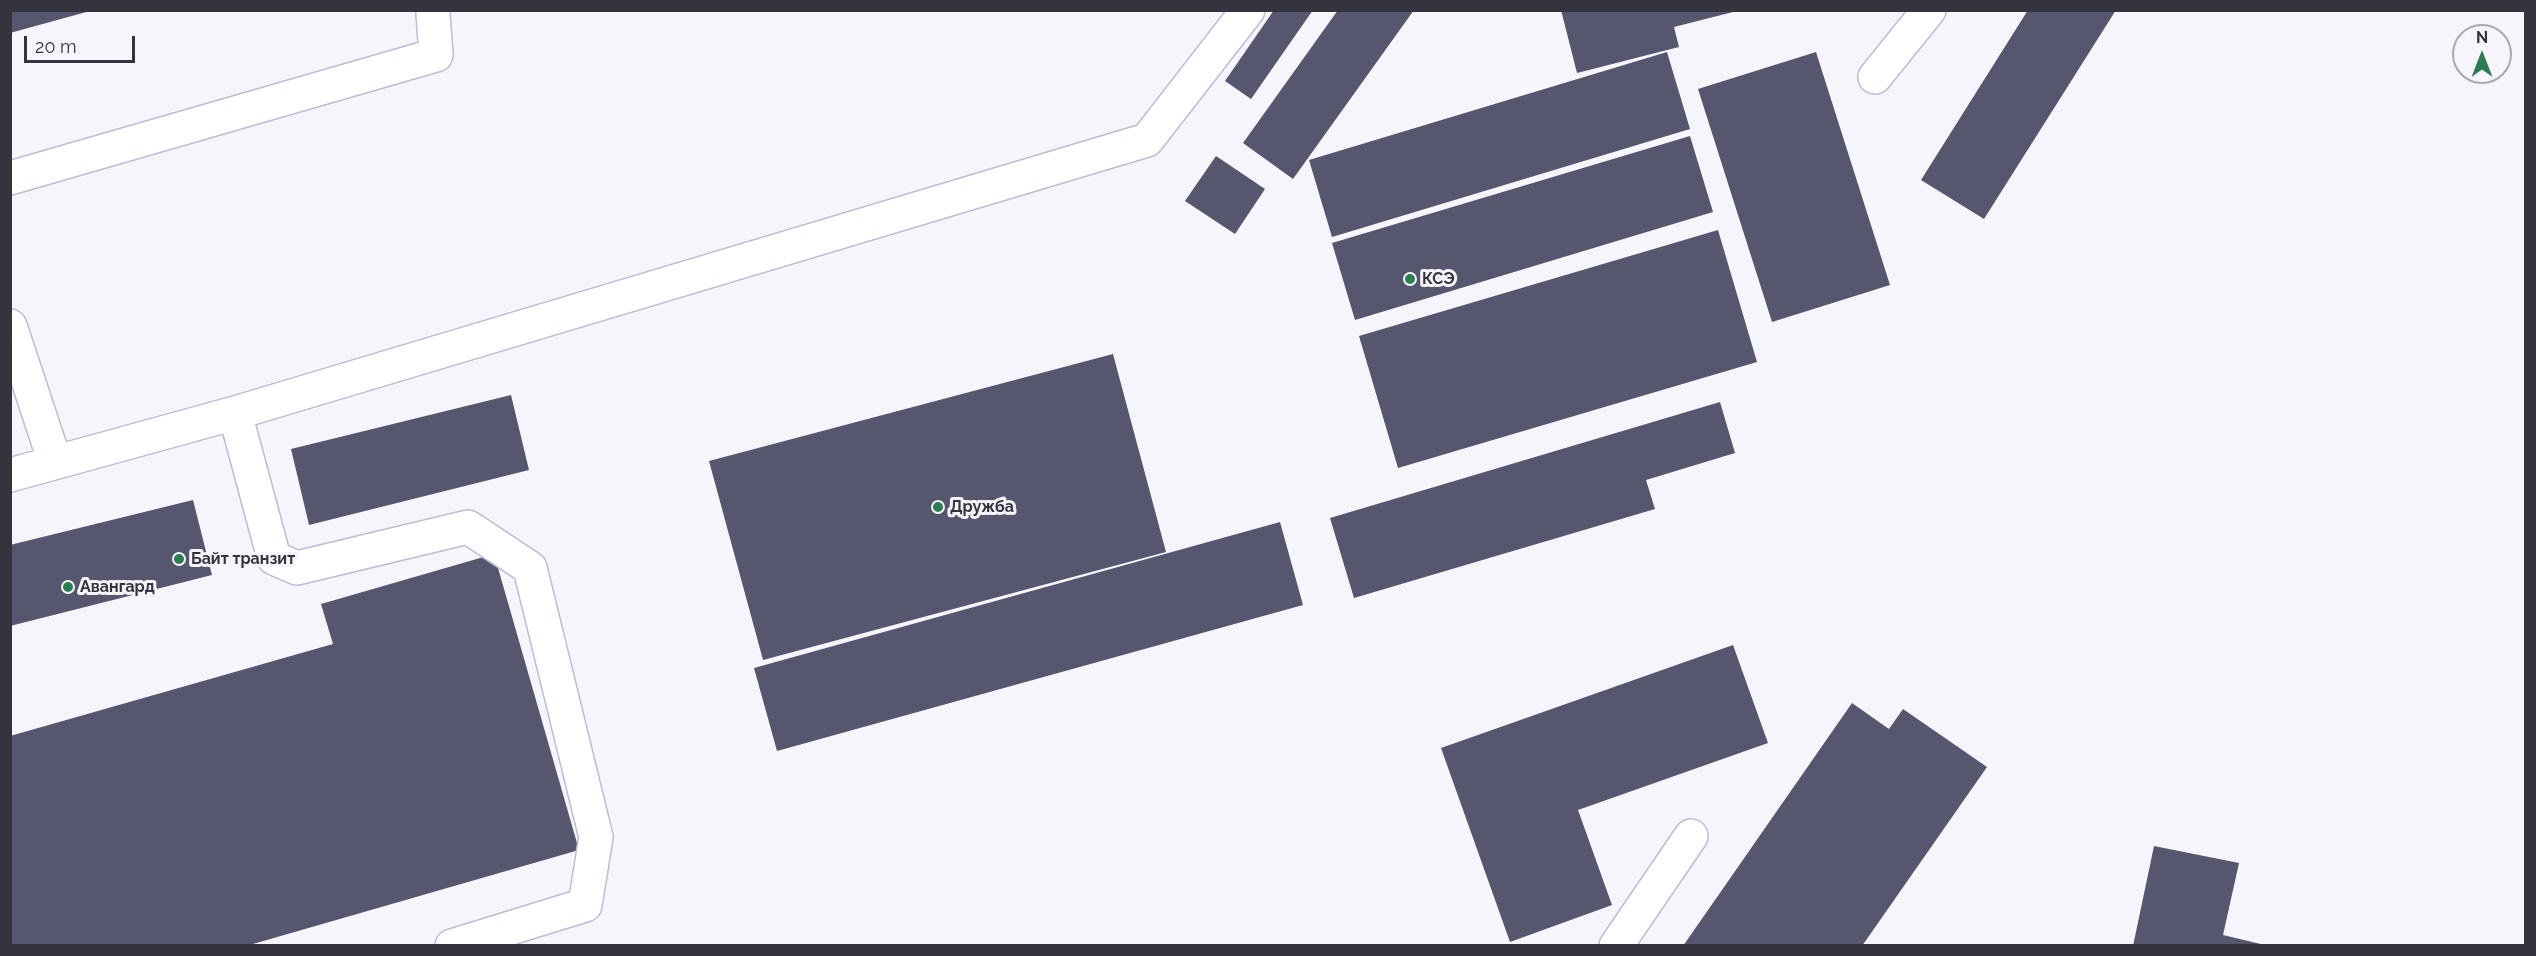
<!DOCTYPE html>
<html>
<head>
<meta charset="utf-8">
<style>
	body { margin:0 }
	#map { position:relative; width:2536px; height:956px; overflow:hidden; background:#f5f5fb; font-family:Raleway,sans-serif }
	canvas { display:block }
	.frame { position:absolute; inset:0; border:12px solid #34343f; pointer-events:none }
	.north { position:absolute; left:2452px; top:24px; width:60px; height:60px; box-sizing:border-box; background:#f5f5fb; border:2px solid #a8a8b0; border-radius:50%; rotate:0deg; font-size:16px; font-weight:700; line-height:24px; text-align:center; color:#34343f }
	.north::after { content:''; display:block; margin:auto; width:21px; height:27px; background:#2a7d4f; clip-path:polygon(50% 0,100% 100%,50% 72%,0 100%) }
	.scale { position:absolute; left:24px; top:36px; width:111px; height:27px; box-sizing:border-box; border:3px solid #34343f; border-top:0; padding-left:8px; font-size:18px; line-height:21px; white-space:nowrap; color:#34343f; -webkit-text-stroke:4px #f5f5fb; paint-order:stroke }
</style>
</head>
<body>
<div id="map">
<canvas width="2536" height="956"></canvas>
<div class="frame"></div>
<div class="north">N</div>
<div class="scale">20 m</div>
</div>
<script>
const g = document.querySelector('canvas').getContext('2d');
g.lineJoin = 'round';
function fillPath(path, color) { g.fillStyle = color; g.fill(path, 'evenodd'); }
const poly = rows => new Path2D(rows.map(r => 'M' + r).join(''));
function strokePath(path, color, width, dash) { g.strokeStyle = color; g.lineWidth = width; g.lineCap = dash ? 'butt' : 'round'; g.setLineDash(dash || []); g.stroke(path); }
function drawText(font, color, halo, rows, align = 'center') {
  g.font = font + ' Raleway,sans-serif'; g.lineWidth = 6; g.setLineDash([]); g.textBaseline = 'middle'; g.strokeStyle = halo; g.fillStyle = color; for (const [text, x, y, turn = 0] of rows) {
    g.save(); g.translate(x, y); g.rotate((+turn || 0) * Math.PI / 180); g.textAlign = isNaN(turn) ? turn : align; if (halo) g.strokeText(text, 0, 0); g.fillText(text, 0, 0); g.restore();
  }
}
const building = poly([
	[10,10,90,10,90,11,10,33],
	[1274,10,1313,10,1251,99,1225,81],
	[1338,10,1414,10,1293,179,1243,143],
	[1561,10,1737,10,1737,11,1674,27,1679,47,1577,73],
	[2028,10,2116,10,1984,219,1921,180],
	[1667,52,1690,129,1332,237,1309,160],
	[1816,52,1890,285,1772,322,1698,89],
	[1690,136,1713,212,1355,320,1332,243],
	[1216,156,1265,189,1235,234,1185,201],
	[1718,230,1757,362,1398,468,1359,336],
	[1113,354,1166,552,763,660,709,461],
	[511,395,529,470,309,525,291,449],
	[1720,402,1735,453,1646,480,1655,509,1354,598,1330,518],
	[193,500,212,575,10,626,10,545],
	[1280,522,1303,605,777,751,754,668],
	[494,554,579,850,246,946,10,946,10,736,333,644,321,604],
	[1733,645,1768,743,1578,810,1612,905,1510,942,1441,748],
	[1852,703,1889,729,1903,709,1987,767,1862,946,1683,946],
	[2154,846,2239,863,2223,935,2269,946,2133,946]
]);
const minor = poly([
	[1875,77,1929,10],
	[10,178,436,55,433,14],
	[10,326,55,462],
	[235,413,274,558,297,568,468,527,530,568,596,837,585,905,452,946],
	[10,475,235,413,1147,140,1248,10],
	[1616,946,1691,836]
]);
const markers = [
	[1410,279,6,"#2a7d4f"],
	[938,507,6,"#2a7d4f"],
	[179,559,6,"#2a7d4f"],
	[68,587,6,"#2a7d4f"]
];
const poiNames = [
	["КСЭ",1422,279],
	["Дружба",950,507],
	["Байт транзит",191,559],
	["Авангард",80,587]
];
fillPath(building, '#56566f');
strokePath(minor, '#bbbcd8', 36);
strokePath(minor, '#fff', 33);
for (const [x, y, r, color] of markers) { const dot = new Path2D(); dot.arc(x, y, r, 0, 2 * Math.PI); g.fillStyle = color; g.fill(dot); strokePath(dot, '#f5f5fb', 2); }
drawText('bold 16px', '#34343f', '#f5f5fb', poiNames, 'left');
</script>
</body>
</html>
